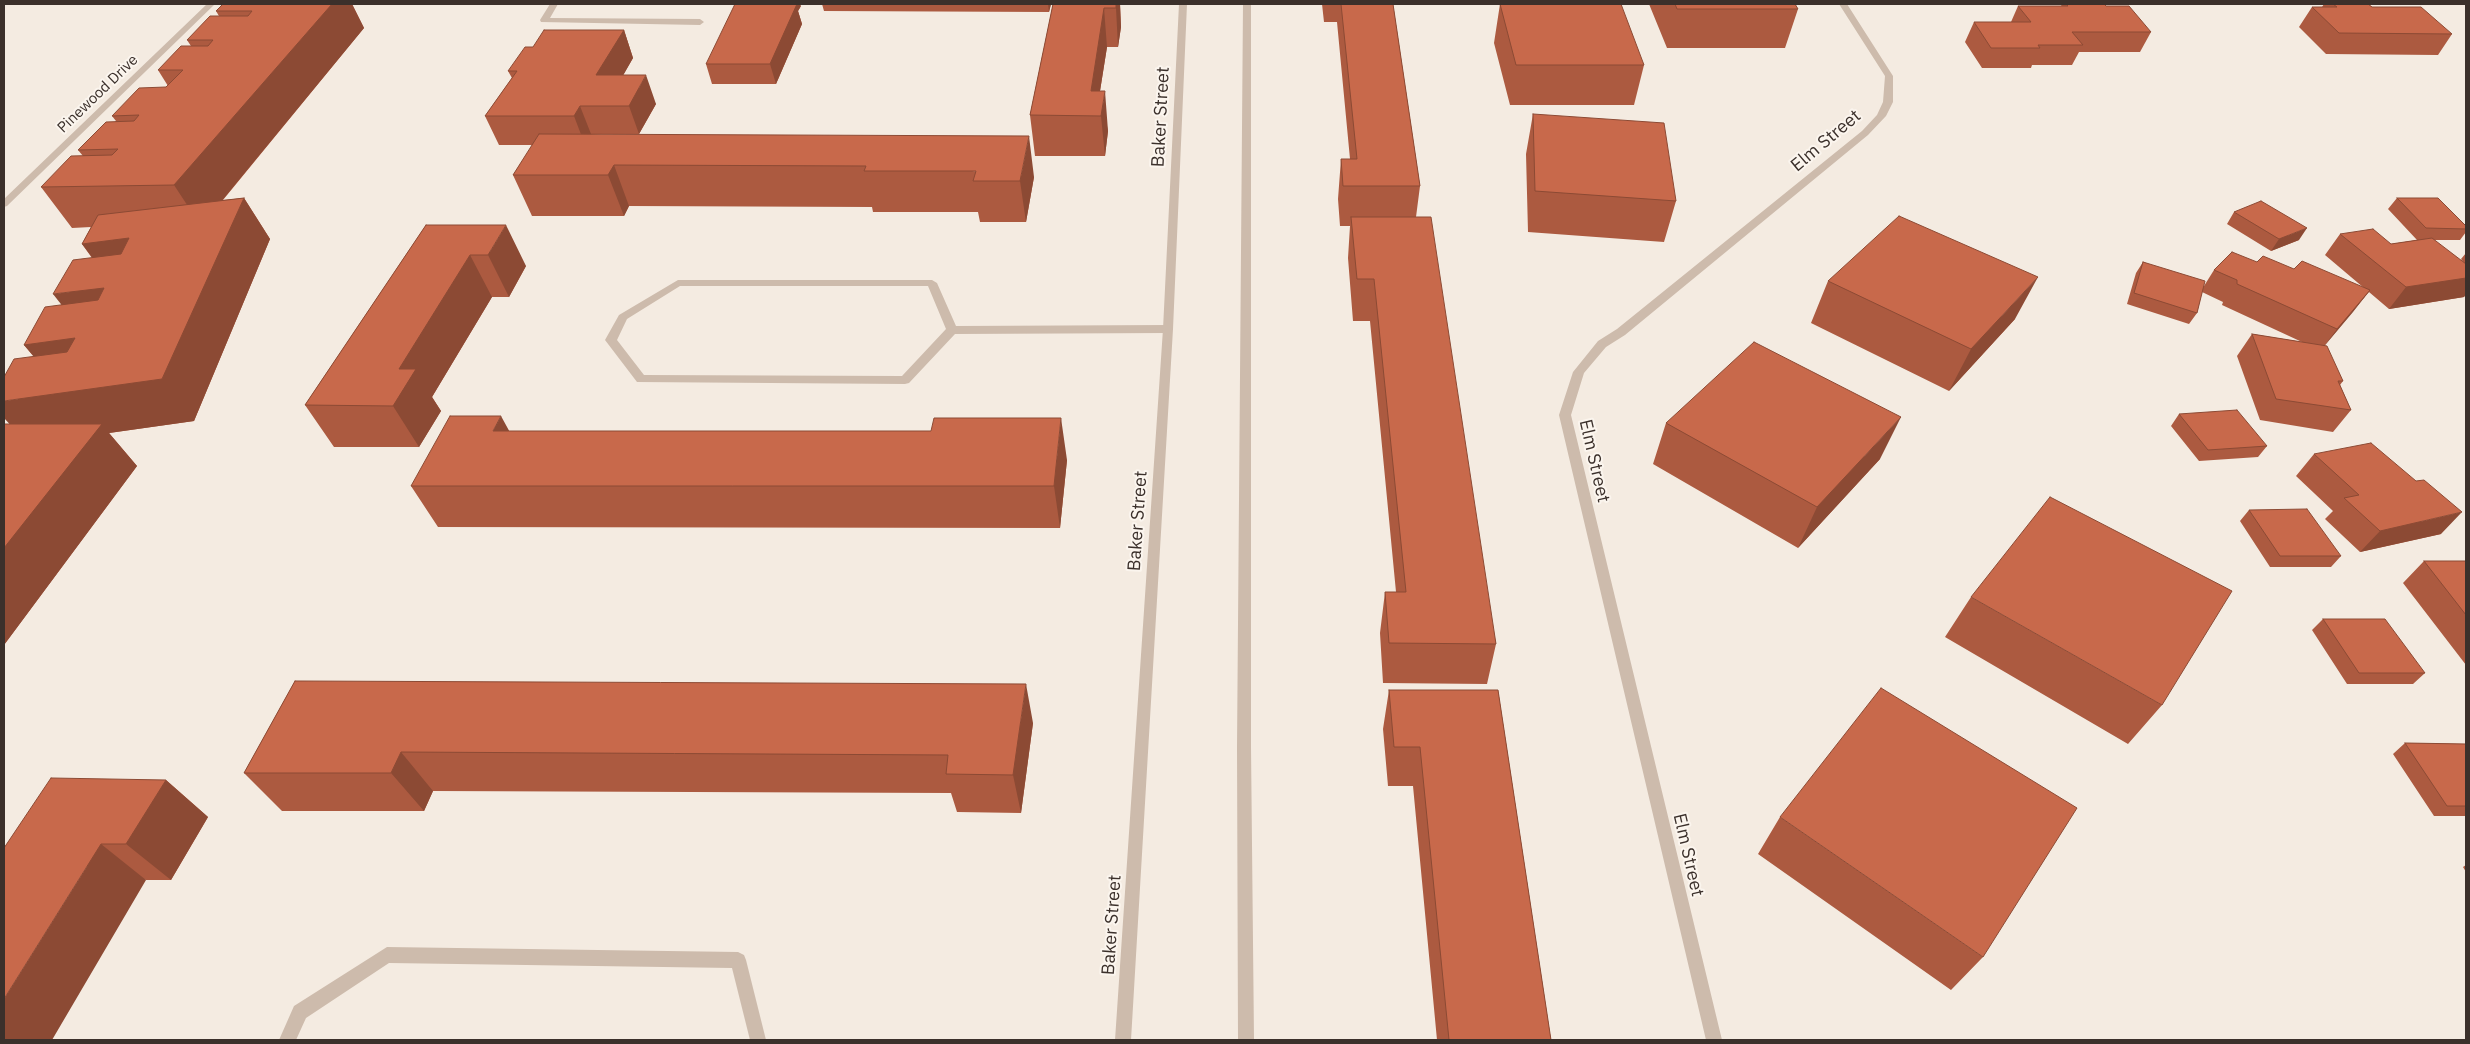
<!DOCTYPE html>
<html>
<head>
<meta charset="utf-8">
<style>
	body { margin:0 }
	#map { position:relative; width:2470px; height:1044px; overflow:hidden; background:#f4ebe1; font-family:"IBM Plex Sans",sans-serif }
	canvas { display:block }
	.frame { position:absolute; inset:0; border:5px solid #3b302b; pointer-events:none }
</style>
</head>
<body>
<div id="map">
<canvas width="2470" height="1044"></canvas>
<div class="frame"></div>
</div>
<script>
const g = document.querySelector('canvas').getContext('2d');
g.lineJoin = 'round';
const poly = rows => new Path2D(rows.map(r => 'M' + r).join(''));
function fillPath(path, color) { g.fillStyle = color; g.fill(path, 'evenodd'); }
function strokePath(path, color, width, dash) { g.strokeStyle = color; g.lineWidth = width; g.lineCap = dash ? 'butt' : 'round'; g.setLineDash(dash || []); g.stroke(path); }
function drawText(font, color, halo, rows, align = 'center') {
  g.font = font + ' "IBM Plex Sans",sans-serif'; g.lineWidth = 4; g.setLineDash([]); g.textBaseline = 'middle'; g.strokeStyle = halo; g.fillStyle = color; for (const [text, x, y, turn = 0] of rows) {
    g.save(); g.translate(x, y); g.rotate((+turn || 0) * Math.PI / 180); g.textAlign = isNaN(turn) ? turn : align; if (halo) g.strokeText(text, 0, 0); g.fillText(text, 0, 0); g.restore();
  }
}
const lane = poly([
	[550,4,558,4,550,18,700,19,704,22,700,25,541,22,540,20,550,4],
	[678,280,932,280,937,283,956,326,1168,325,1173,329,1168,333,955,334,909,383,905,384,637,382,605,340,619,315,678,280],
	[680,286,928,286,946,329,902,376,644,375,617,340,627,319,680,286],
	[387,947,738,952,744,955,746,960,766,1040,750,1040,732,968,389,963,306,1018,296,1040,279,1040,294,1006,387,947]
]);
const street = poly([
	[207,4,215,4,7,206,4,207,4,199,207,4],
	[1179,4,1187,4,1173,329,1131,1040,1115,1040,1163,329,1179,4],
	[1243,4,1251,4,1251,747,1254,1040,1238,1040,1237,747,1243,4],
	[1839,4,1847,4,1893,76,1893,102,1886,116,1868,135,1625,335,1606,347,1584,373,1571,415,1722,1040,1706,1040,1559,415,1573,372,1598,341,1617,329,1862,131,1877,115,1883,102,1885,76,1839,4]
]);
const wall = poly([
	[223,4,352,4,364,28,223,200,244,198,270,239,194,421,109,433,137,466,4,645,4,424,9,424,34,357,24,345,61,305,92,258,82,244,91,227,72,228,41,187,83,156,78,150,116,121,112,116,166,87,168,86,158,70,191,46,187,40,219,16,216,11],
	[822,4,1051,4,1049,12,824,11],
	[1053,4,1120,4,1121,27,1118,47,1107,47,1100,91,1108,131,1105,156,1035,156,1030,115],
	[1322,4,1393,4,1420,186,1416,217,1496,644,1487,684,1383,683,1380,633,1385,592,1396,592,1370,321,1353,321,1348,258,1350,226,1340,226,1338,199,1341,159,1350,159,1337,22,1324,22],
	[1500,4,1644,65,1634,105,1510,105,1494,43],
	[1649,4,1795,4,1798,9,1785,48,1667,48],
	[2062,4,2104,4,2106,6,2151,32,2140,52,2079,52,2072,65,2032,65,2031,68,1982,68,1965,42,1974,22,2011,22,2018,6,2061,6],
	[2324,4,2368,4,2372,7,2452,34,2438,55,2326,54,2299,27,2312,7,2322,7],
	[801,6,798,11,802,24,776,84,712,84,706,64],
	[624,30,633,58,623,75,656,104,639,134,591,134,1034,177,1026,222,980,222,978,212,873,212,872,207,629,206,624,216,532,216,513,175,533,145,499,145,485,116,512,78,508,71,533,47],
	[1533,114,1676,201,1664,242,1528,232,1526,154],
	[2397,198,2466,226,2466,232,2460,240,2434,240,2464,263,2461,259,2466,253,2466,294,2464,297,2389,309,2369,292,2325,345,2343,381,2340,385,2351,410,2333,432,2260,420,2237,356,2252,334,2302,342,2222,305,2223,302,2202,292,2197,313,2189,324,2127,304,2136,273,2143,262,2204,286,2214,270,2294,269,2364,288,2325,255,2340,234,2391,244,2417,240,2388,209],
	[2234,212,2299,240,2271,251,2227,224],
	[426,225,526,266,509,297,492,297,432,397,441,411,419,447,334,447,305,405],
	[1828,281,2015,319,1949,391,1811,323],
	[2179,414,2267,446,2258,457,2199,461,2171,426],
	[1666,423,1880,459,1798,548,1653,464],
	[509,431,1067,460,1060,528,438,527,411,486],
	[2314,454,2441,534,2360,552,2325,519,2333,511,2296,476],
	[2249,510,2341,556,2331,567,2270,567,2240,521],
	[2424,561,2466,561,2466,665,2403,583],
	[1971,597,2162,705,2128,744,1945,637],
	[2323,619,2425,673,2413,684,2347,684,2312,630],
	[295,681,1033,723,1021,813,957,812,951,793,433,791,424,811,282,811,244,773],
	[1389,690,1498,690,1551,1040,1437,1040,1413,786,1388,786,1383,729],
	[2405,743,2466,744,2466,816,2434,816,2393,754],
	[166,780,208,817,171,880,146,880,4,848],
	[1780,817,1983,957,1951,990,1758,854],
	[2466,865,2466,872,2463,867]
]);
const shadedWall = poly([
	[332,4,352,4,364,28,201,226,174,185],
	[788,4,800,4,801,6,798,11,802,24,776,84,770,64],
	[1048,4,1051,4,1049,12],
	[1116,4,1120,4,1121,27,1118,47,1116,8],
	[1104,8,1107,47,1096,116,1091,91],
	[624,30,633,58,607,104,596,75],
	[646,75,656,104,639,134,629,106],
	[1105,91,1108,131,1105,156,1101,116],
	[580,106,591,134,585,145,574,116],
	[1029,136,1034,177,1026,222,1020,181],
	[614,165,629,206,624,216,608,175],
	[244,198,270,239,194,421,109,433,137,466,4,645,4,548,28,444,4,418,4,401,162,379],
	[506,225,526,266,509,297,488,255],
	[2307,228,2299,240,2271,251,2279,239],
	[129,238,113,285,82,244],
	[470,255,492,297,432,397,441,411,419,447,393,406,399,369],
	[2038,277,2015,319,1949,391,1971,349],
	[2466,278,2466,294,2464,297,2389,309,2406,287],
	[104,288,86,336,53,294],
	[2370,290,2353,312,2321,350,2337,329],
	[75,338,59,386,24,345],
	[501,416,524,458,493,431],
	[1901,417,1880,459,1798,548,1817,507],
	[1061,418,1067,460,1060,528,1054,486],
	[2462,512,2441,534,2360,552,2380,531],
	[1026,684,1033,723,1021,813,1013,775],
	[401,752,433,791,424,811,391,773],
	[166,780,208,817,171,880,126,844],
	[101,844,146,880,52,1040,4,1040,4,999]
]);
const building = poly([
	[223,4,332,4,174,185,41,187,71,156,112,155,118,149,78,150,106,122,134,121,139,115,112,116,139,88,166,87,183,70,158,70,181,46,208,46,213,40,187,40,210,16,248,16,252,11,216,11,223,4],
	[735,4,797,4,770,64,706,64,735,4],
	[1053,4,1116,4,1116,8,1104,8,1091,91,1105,91,1101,116,1030,115,1053,4],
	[1341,4,1393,4,1420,186,1343,186,1341,159,1357,159,1341,4],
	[1500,4,1621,4,1644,65,1516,65,1500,4],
	[1675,4,1795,4,1798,9,1677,9,1675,4],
	[2066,4,2104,4,2106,6,2129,6,2151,32,2072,32,2083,45,2038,45,2040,48,1991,48,1974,22,2031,22,2018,6,2068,6,2066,4],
	[2333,4,2368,4,2372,7,2421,7,2452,34,2339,33,2312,7,2337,7,2333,4],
	[544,30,624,30,596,75,646,75,629,106,580,106,574,116,485,116,517,71,508,71,525,47,533,47,544,30],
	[1533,114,1664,123,1676,201,1535,191,1533,114],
	[539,134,1029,136,1020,181,973,181,976,171,864,171,866,166,614,165,608,175,513,175,539,134],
	[244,198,162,379,4,401,4,377,14,359,67,352,75,338,24,345,45,307,98,300,104,288,53,294,73,260,121,254,129,238,82,244,98,215,244,198],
	[2397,198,2438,198,2466,226,2466,229,2426,228,2397,198],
	[2261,201,2307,228,2279,239,2234,212,2261,201],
	[1899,216,2038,277,1971,349,1828,281,1899,216],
	[1351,217,1431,217,1496,644,1389,643,1385,592,1406,592,1374,279,1357,279,1351,217],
	[426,225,506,225,488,255,470,255,399,369,416,369,393,406,305,405,426,225],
	[2373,229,2391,244,2432,238,2466,264,2466,278,2406,287,2340,234,2373,229],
	[2232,252,2257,262,2263,256,2294,269,2302,261,2370,290,2337,329,2237,284,2237,280,2214,270,2232,252],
	[2143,262,2205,281,2197,313,2134,293,2143,262],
	[2252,334,2327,346,2343,381,2338,381,2351,410,2276,399,2252,334],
	[1754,342,1901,417,1817,507,1666,423,1754,342],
	[2237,410,2267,446,2208,450,2179,414,2237,410],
	[450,416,501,416,493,431,931,431,934,418,1061,418,1054,486,411,486,450,416],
	[4,424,102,424,4,548,4,424],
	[2371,443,2416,481,2424,480,2462,512,2380,531,2344,498,2359,495,2314,454,2371,443],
	[2050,497,2232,591,2162,705,1971,597,2050,497],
	[2307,509,2341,556,2280,556,2249,510,2307,509],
	[2424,561,2466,561,2466,615,2424,561],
	[2323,619,2385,619,2425,673,2359,673,2323,619],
	[295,681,1026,684,1013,775,946,774,948,755,401,752,391,773,244,773,295,681],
	[1881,688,2077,808,1983,957,1780,817,1881,688],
	[1389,690,1498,690,1551,1040,1449,1040,1420,747,1394,747,1389,690],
	[2405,743,2466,744,2466,806,2447,806,2405,743],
	[51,778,166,780,126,844,101,844,4,999,4,848,51,778]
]);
const farStreetnames = [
	["Pinewood Drive",98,94,-44]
];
const streetNames = [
	["Baker Street",1161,117,-87],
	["Elm Street",1826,141,-40],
	["Elm Street",1594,461,77],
	["Baker Street",1138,521,-86],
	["Elm Street",1688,855,77],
	["Baker Street",1112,925,-86]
];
fillPath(lane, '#cdbbac');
fillPath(street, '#cdbbac');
fillPath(wall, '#ac5a40');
fillPath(shadedWall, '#8c4a34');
fillPath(building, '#c8694b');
strokePath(building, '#8c4a34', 1);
drawText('15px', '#3b302b', '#fbf5ee', farStreetnames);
drawText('18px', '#3b302b', '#fbf5ee', streetNames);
</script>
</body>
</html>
